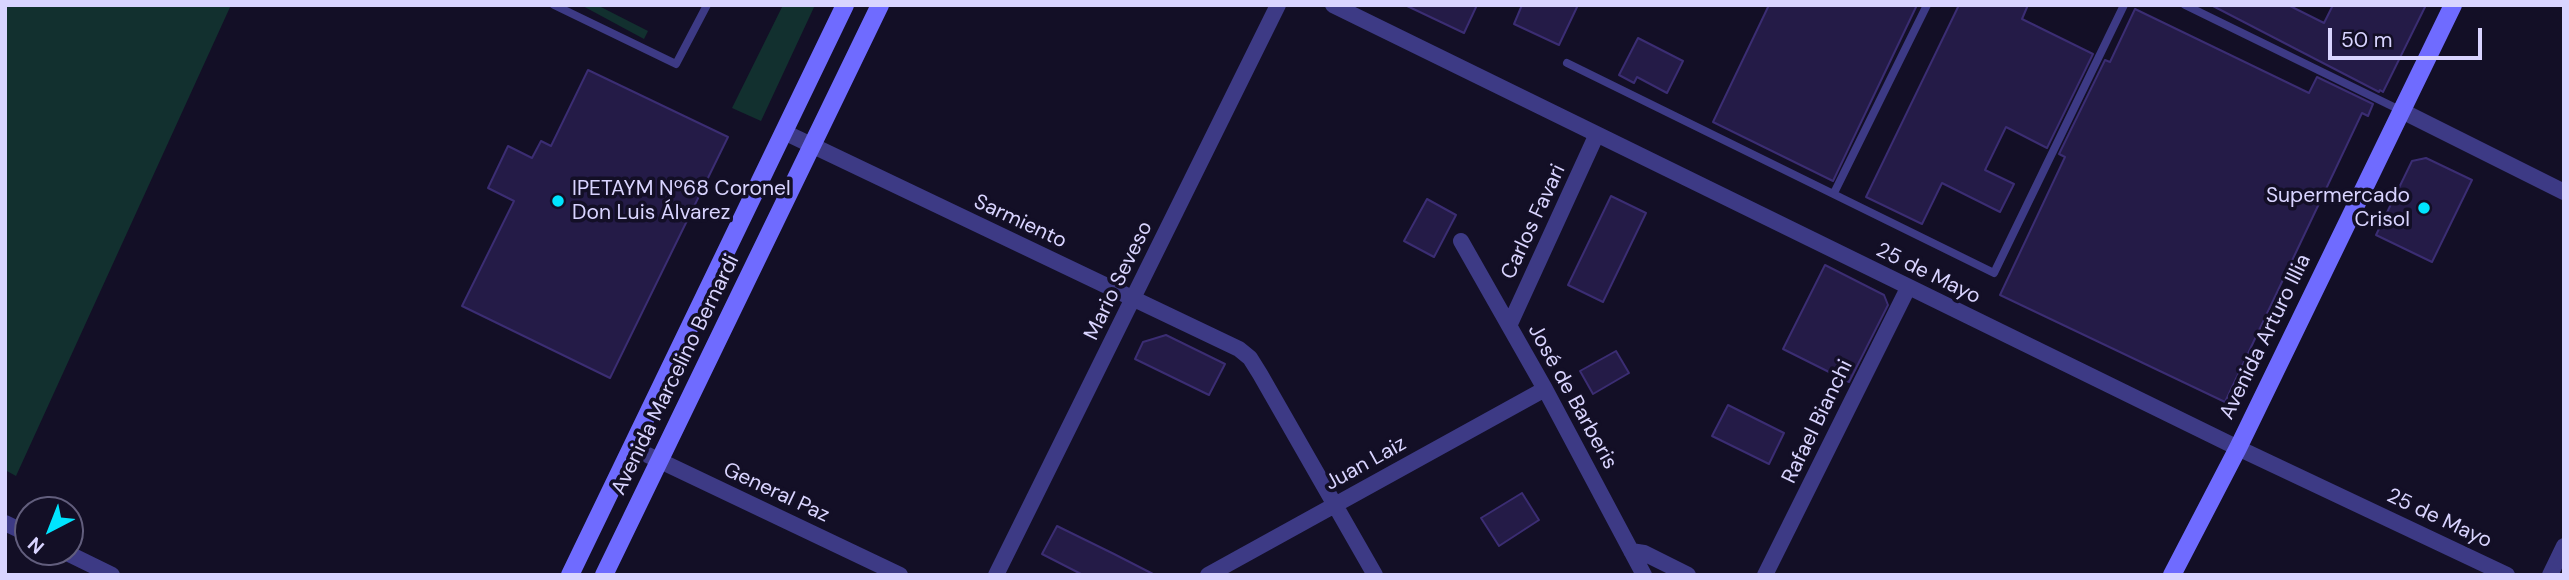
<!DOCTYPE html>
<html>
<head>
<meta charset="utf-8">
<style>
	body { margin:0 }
	#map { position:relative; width:2569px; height:580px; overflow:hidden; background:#130f26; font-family:"DM Sans",sans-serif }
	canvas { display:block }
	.frame { position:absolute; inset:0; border:7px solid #d9d4ff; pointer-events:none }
	.north { position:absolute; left:14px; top:496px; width:70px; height:70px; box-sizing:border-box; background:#130f26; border:2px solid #625e7d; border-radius:50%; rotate:222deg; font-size:19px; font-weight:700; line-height:28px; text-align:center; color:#d9d4ff }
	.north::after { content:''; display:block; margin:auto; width:24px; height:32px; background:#00e5ff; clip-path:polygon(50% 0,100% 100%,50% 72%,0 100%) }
	.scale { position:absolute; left:2328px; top:28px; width:154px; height:32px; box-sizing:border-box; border:4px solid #d9d4ff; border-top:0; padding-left:9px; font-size:21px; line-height:24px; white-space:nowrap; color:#d9d4ff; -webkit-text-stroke:5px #130f26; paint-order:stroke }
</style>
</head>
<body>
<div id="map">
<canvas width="2569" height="580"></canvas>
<div class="frame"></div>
<div class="north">N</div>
<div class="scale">50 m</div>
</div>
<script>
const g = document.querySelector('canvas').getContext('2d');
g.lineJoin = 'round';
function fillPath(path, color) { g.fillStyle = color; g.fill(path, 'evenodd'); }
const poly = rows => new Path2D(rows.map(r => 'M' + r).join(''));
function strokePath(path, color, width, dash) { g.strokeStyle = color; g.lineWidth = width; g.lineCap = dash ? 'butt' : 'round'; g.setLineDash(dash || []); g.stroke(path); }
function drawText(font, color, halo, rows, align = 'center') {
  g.font = font + ' "DM Sans",sans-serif'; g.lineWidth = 7; g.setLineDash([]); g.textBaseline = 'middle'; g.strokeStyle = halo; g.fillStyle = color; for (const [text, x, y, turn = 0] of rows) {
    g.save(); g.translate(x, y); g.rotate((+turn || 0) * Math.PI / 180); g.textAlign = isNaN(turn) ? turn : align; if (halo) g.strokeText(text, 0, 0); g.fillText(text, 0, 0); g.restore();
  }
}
const green = poly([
	[5,5,231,5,16,476,5,470],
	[581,5,597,5,648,31,644,39],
	[783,5,815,5,761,121,732,108]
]);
const building = poly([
	[1405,5,1477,5,1464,33,1405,5],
	[1522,5,1578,5,1559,45,1514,24,1522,5],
	[1769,5,1917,5,1833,181,1713,122,1769,5],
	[1959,5,2028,5,2022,19,2093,54,2047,148,2006,127,1985,170,2014,184,2000,212,1942,183,1922,224,1866,197,1959,5],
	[2211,5,2288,5,2324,23,2333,5,2426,5,2383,92,2380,90,2379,92,2211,5],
	[2135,9,2309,93,2317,77,2373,104,2368,116,2362,113,2225,402,2000,295,2065,157,2059,154,2105,60,2110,62,2135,9],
	[1638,38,1683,61,1667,93,1637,77,1634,83,1619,75,1638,38],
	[588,70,728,137,610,378,462,306,514,201,488,188,508,146,532,158,541,141,551,146,588,70],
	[2426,158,2472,180,2432,262,2376,235,2412,161,2426,158],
	[1611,196,1646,213,1603,302,1568,285,1611,196],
	[1427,199,1456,215,1434,257,1404,241,1427,199],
	[1825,265,1884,295,1888,305,1849,382,1783,349,1825,265],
	[1166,335,1225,364,1209,395,1135,359,1143,342,1166,335],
	[1616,351,1629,373,1593,394,1580,371,1616,351],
	[1728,405,1784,433,1769,464,1712,436,1728,405],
	[1522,493,1539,520,1499,546,1481,518,1522,493],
	[1057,526,1114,554,1155,575,1083,575,1042,554,1057,526]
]);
const service = poly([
	[554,5,676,64,707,5],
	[2185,5,2402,111],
	[1567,63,1994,273,2124,5],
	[1834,193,1927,5]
]);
const minor = poly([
	[1333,5,2238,448,2507,575],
	[2402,111,2564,192],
	[784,132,1239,349,1250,358,1260,374,1375,575],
	[1461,241,1545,389,1644,575],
	[1509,326,1596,136],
	[633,448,900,575],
	[5,523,28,534],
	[1631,551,1644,553,1688,575],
	[65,552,112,575],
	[996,575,1278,5],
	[1208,575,1545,389],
	[1765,575,1908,288],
	[2550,575,2564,546]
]);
const secondary = poly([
	[570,575,845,5],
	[604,575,880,5],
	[2172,575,2238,448,2453,5]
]);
const markers = [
	[558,201,7,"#00e5ff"],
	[2424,208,7,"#00e5ff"]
];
const poiNames = [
	["IPETAYM Nº68 Coronel",572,189],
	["Don Luis Álvarez",572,213],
	["Supermercado",2410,196,"right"],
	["Crisol",2410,220,"right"]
];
const streetNames = [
	["Sarmiento",1020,222,25],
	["Carlos Favari",1534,222,-65],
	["25 de Mayo",1928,274,26],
	["Mario Seveso",1119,281,-64],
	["Avenida Arturo Illia",2266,337,-64],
	["Avenida Marcelino Bernardi",676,375,-64],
	["José de Barberis",1572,397,61],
	["Rafael Bianchi",1818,422,-64],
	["Juan Laiz",1366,464,-29],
	["General Paz",776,493,25],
	["25 de Mayo",2439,519,25]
];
fillPath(green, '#12302f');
fillPath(building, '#241b47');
strokePath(building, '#3b2d73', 2);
strokePath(service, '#3d3a85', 8);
strokePath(minor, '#3d3a85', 16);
strokePath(secondary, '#6f6bff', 18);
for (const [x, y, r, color] of markers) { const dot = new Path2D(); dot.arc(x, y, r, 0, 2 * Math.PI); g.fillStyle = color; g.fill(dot); strokePath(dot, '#130f26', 2.5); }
drawText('21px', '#d9d4ff', '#130f26', poiNames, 'left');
drawText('21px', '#d9d4ff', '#130f26', streetNames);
</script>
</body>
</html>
